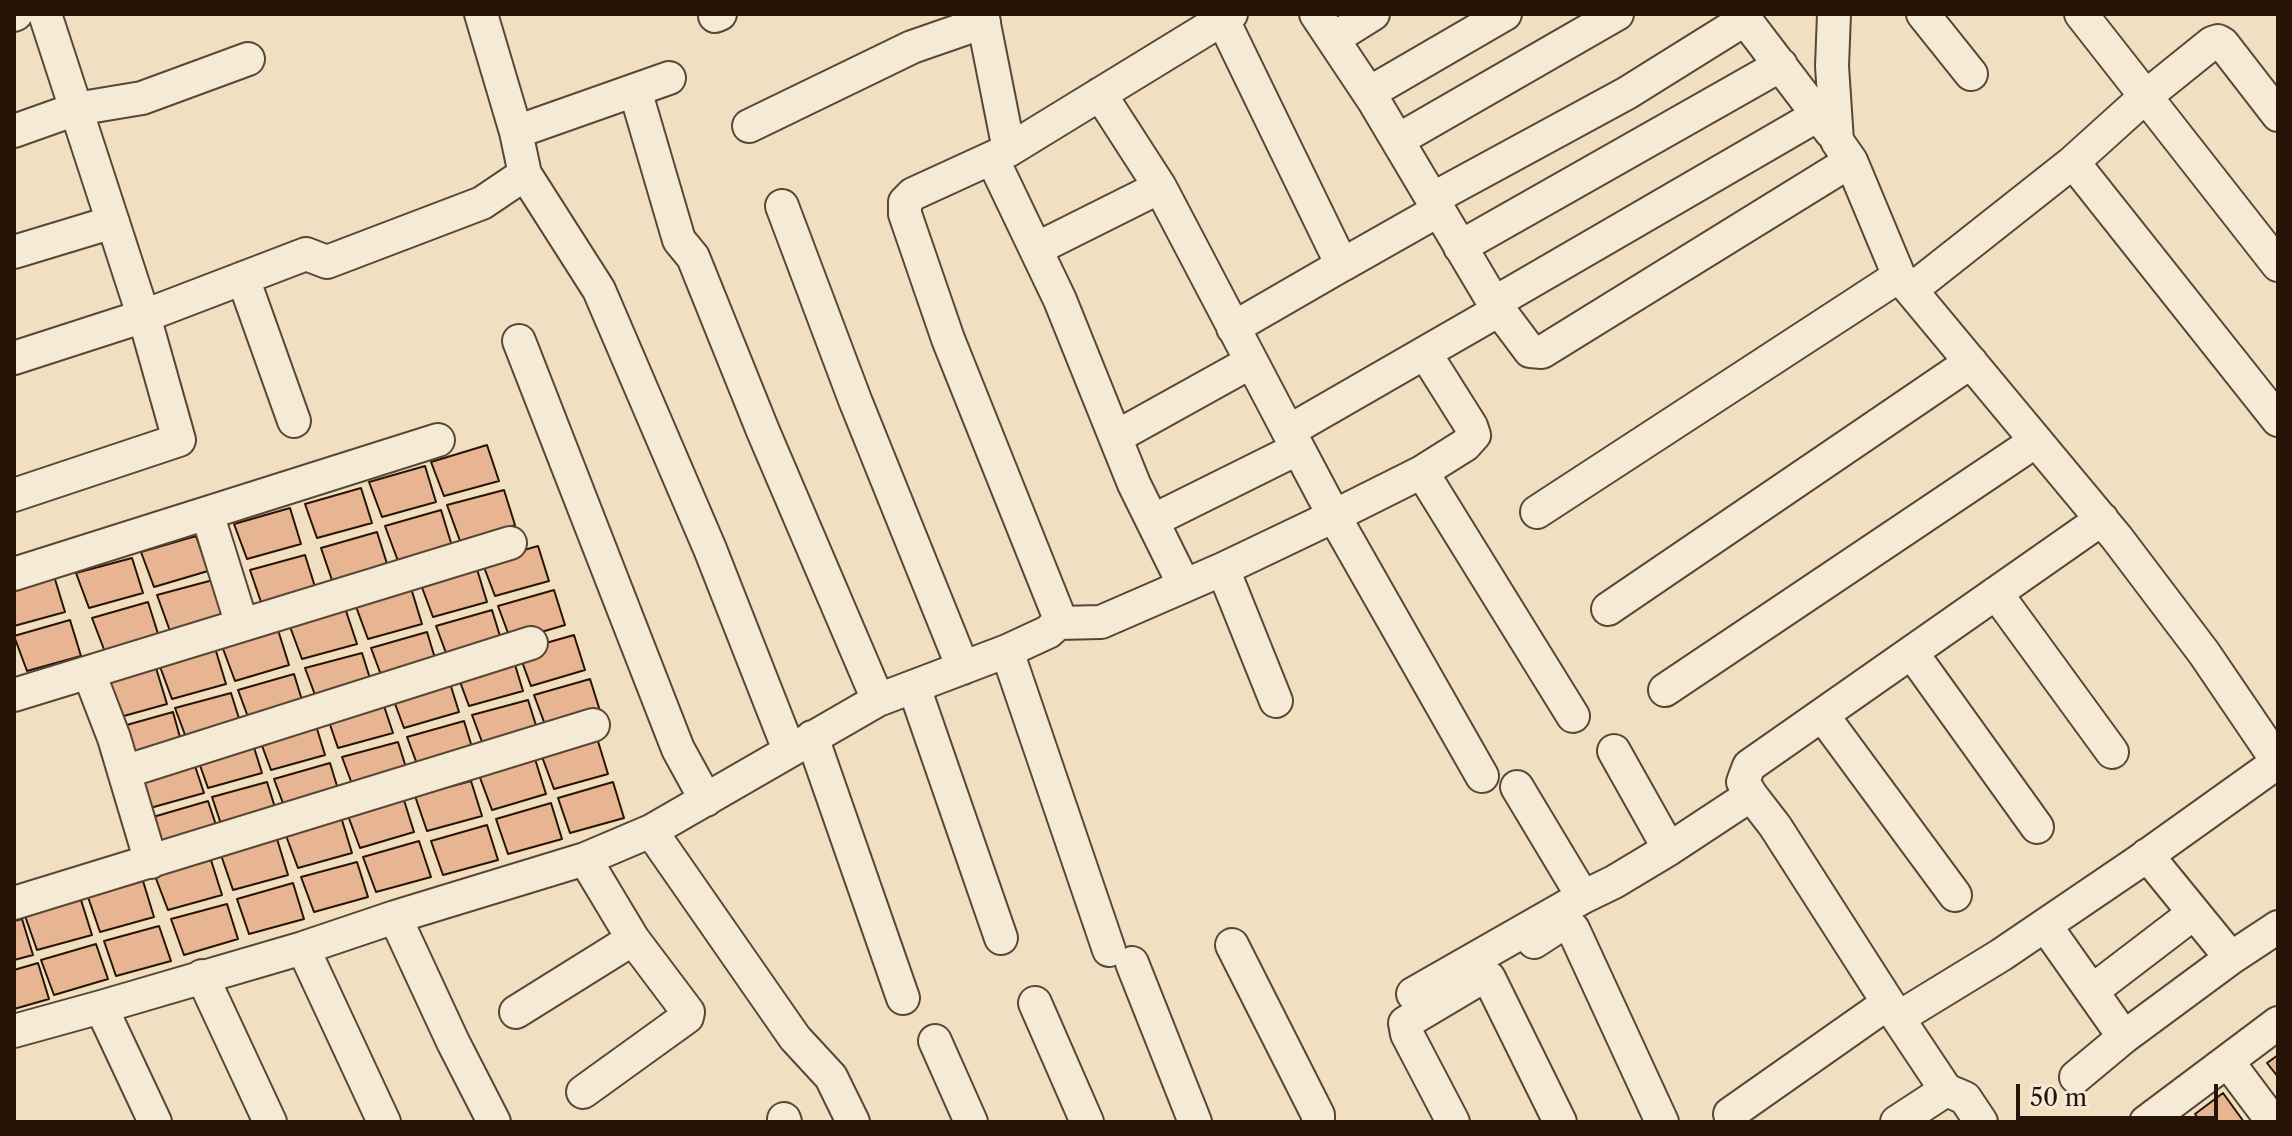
<!DOCTYPE html>
<html>
<head>
<meta charset="utf-8">
<style>
	body { margin:0 }
	#map { position:relative; width:2292px; height:1136px; overflow:hidden; background:#f0dfc0; font-family:"Libre Caslon Text",serif }
	canvas { display:block }
	.frame { position:absolute; inset:0; border:16px solid #271407; pointer-events:none }
	.scale { position:absolute; left:2016px; top:1084px; width:202px; height:36px; box-sizing:border-box; border:4px solid #271407; border-top:0; padding-left:10px; font-size:24px; line-height:28px; white-space:nowrap; color:#271407; -webkit-text-stroke:6px #f5ead6; paint-order:stroke }
</style>
</head>
<body>
<div id="map">
<canvas width="2292" height="1136"></canvas>
<div class="frame"></div>
<div class="scale">50 m</div>
</div>
<script>
const g = document.querySelector('canvas').getContext('2d');
g.lineJoin = 'round';
function fillPath(path, color) { g.fillStyle = color; g.fill(path, 'evenodd'); }
const poly = rows => new Path2D(rows.map(r => 'M' + r).join(''));
function strokePath(path, color, width, dash) { g.strokeStyle = color; g.lineWidth = width; g.lineCap = dash ? 'butt' : 'round'; g.setLineDash(dash || []); g.stroke(path); }
const building = poly([
	[487,445,499,481,444,496,431,462,487,445],
	[425,466,436,502,382,517,369,482,425,466],
	[361,488,372,523,317,538,305,504,361,488],
	[504,490,515,525,460,541,447,505,504,490],
	[290,508,301,544,247,559,234,524,290,508],
	[441,510,452,546,398,561,385,526,441,510],
	[377,532,388,567,333,583,321,548,377,532],
	[196,536,208,571,154,587,141,552,196,536],
	[538,546,549,581,495,596,482,562,538,546],
	[305,555,316,590,262,605,250,570,305,555],
	[132,558,143,593,89,608,76,573,132,558],
	[476,566,487,602,433,617,420,582,476,566],
	[54,576,65,612,14,626,14,587,54,576],
	[213,580,224,616,170,631,157,595,213,580],
	[411,588,422,624,368,639,355,604,411,588],
	[554,590,565,625,511,641,498,606,554,590],
	[148,602,159,637,105,652,92,618,148,602],
	[345,608,357,644,302,659,289,624,345,608],
	[492,610,503,646,449,661,436,626,492,610],
	[70,620,81,656,27,671,14,636,70,620],
	[278,630,289,665,235,681,222,646,278,630],
	[427,632,438,668,384,683,371,648,427,632],
	[574,635,585,670,531,686,518,651,574,635],
	[215,648,226,684,172,699,159,664,215,648],
	[362,653,373,688,318,703,305,668,362,653],
	[512,655,523,691,469,706,456,671,512,655],
	[156,668,167,704,113,719,100,684,156,668],
	[294,674,305,710,251,725,238,690,294,674],
	[448,677,459,712,404,728,391,693,448,677],
	[590,679,601,714,547,730,534,695,590,679],
	[231,693,242,728,188,743,175,708,231,693],
	[381,697,393,733,338,748,326,713,381,697],
	[528,700,539,735,485,750,472,715,528,700],
	[173,712,183,748,129,763,116,728,173,712],
	[314,719,325,755,271,770,258,735,314,719],
	[464,721,475,757,420,772,407,737,464,721],
	[251,738,262,773,208,788,196,754,251,738],
	[597,738,608,774,554,789,541,754,597,738],
	[398,742,409,777,355,792,342,757,398,742],
	[192,757,204,793,150,808,137,773,192,757],
	[535,759,546,794,492,810,479,775,535,759],
	[330,763,341,799,287,814,274,779,330,763],
	[471,781,482,816,427,831,415,796,471,781],
	[267,782,278,817,224,833,212,797,267,782],
	[613,782,624,818,570,833,558,798,613,782],
	[403,797,414,832,360,848,347,813,403,797],
	[208,801,220,837,166,852,153,817,208,801],
	[551,803,562,839,508,854,496,819,551,803],
	[341,817,352,853,298,868,285,833,341,817],
	[487,825,498,860,443,875,431,841,487,825],
	[277,839,288,875,233,890,221,855,277,839],
	[419,841,431,877,376,892,363,857,419,841],
	[211,860,222,895,168,910,155,876,211,860],
	[357,862,368,897,314,912,301,877,357,862],
	[143,881,154,917,100,932,88,897,143,881],
	[293,883,304,919,249,934,237,899,293,883],
	[81,900,92,935,37,950,25,916,81,900],
	[227,904,238,939,184,955,171,919,227,904],
	[22,919,33,955,14,960,14,921,22,919],
	[159,926,171,961,116,976,104,941,159,926],
	[96,944,108,979,54,995,41,960,96,944],
	[38,963,49,999,14,1009,14,970,38,963],
	[2278,1055,2278,1077,2267,1063,2278,1055],
	[2223,1093,2244,1122,2201,1122,2195,1114,2223,1093]
]);
const minor = poly([
	[481,14,516,132,669,78],
	[715,14,715,16,720,14],
	[982,14,1009,150],
	[1316,14,1374,101,1494,303,1530,351,1542,352,1851,161],
	[1741,14,1831,132],
	[1834,14,1832,66,1837,141,1851,161,1899,276,2117,538,2204,653,2278,762],
	[1923,14,1971,74],
	[2081,14,2278,265],
	[14,15,16,14],
	[1223,20,1342,265,1439,210],
	[1333,39,1373,14],
	[635,90,679,240,693,257,763,431,878,700],
	[1369,93,1505,14],
	[1100,94,1160,187,1289,433],
	[749,126,912,47,984,22],
	[14,131,76,109,142,98,248,59],
	[1398,140,1617,14],
	[992,158,1060,300,1134,484,1184,585],
	[2073,162,2278,420],
	[525,174,599,290,710,549,789,750],
	[1432,199,1627,93,1744,20],
	[782,206,855,400,963,668],
	[1460,247,1781,65],
	[1036,249,1160,187],
	[14,252,113,222],
	[243,278,294,421],
	[1911,290,2073,162,2145,97,2212,43,2218,41,2223,44,2278,115],
	[1494,303,1818,115],
	[1233,328,1342,265],
	[519,341,678,749,706,800],
	[1425,353,1471,426,1474,435,1465,445,1422,472,1334,516,1482,776],
	[14,358,144,316,306,254,327,262,482,203,525,174,516,132],
	[1116,437,1251,362],
	[1422,472,1573,716],
	[14,495,179,440,148,330,45,14],
	[1537,512,1899,276],
	[207,513,242,625],
	[1154,520,1297,449],
	[1223,569,1276,701],
	[14,574,438,440],
	[1996,593,2112,752],
	[1608,609,1971,362],
	[1058,623,1101,622,1223,569,1334,516,1289,431,1487,317],
	[1007,651,1109,950],
	[1912,653,2037,827],
	[89,673,114,738,151,862],
	[914,687,1001,938],
	[1665,690,2036,441],
	[14,695,510,543],
	[1823,716,1955,895],
	[812,737,903,998],
	[1614,751,1669,849],
	[124,772,531,643],
	[1517,787,1583,897],
	[1751,795,1775,826,1898,1018,2001,955,2138,862,2278,762],
	[651,831,795,1038,831,1077,853,1122],
	[2147,855,2231,958],
	[14,903,593,725],
	[395,917,453,1042,494,1122],
	[2045,925,2124,1037],
	[1534,942,1557,927,1566,925,1573,929,1662,1122],
	[1232,945,1318,1115,1318,1122],
	[303,948,384,1122],
	[1132,963,1195,1122],
	[202,976,270,1122],
	[2092,991,2194,913],
	[1413,994,1583,897,1614,882,1669,849,1751,795,1743,782,1749,766,2102,519],
	[1035,1003,1087,1122],
	[101,1007,155,1122],
	[516,1012,633,939,585,859],
	[14,1031,101,1007,303,948,395,917,585,859,651,831,878,700,1007,651,1048,632,1058,623,1058,614,948,339,905,214,905,202,913,194,1009,150,1231,14],
	[935,1041,971,1122],
	[2228,1062,2273,1122],
	[2076,1077,2124,1037,2231,958,2278,927],
	[1946,1090,1965,1098,1981,1122],
	[583,1092,687,1017,688,1012,633,939],
	[1730,1114,1888,1003],
	[784,1119,785,1122],
	[1453,1122,1407,1034,1405,1023,1484,976,1489,978,1560,1122],
	[1897,1122,1946,1090,1898,1018],
	[2146,1122,2278,1023]
]);
fillPath(building, '#e8b593');
strokePath(building, '#271407', 2);
strokePath(minor, '#594735', 36);
strokePath(minor, '#f5ead6', 32);
</script>
</body>
</html>
